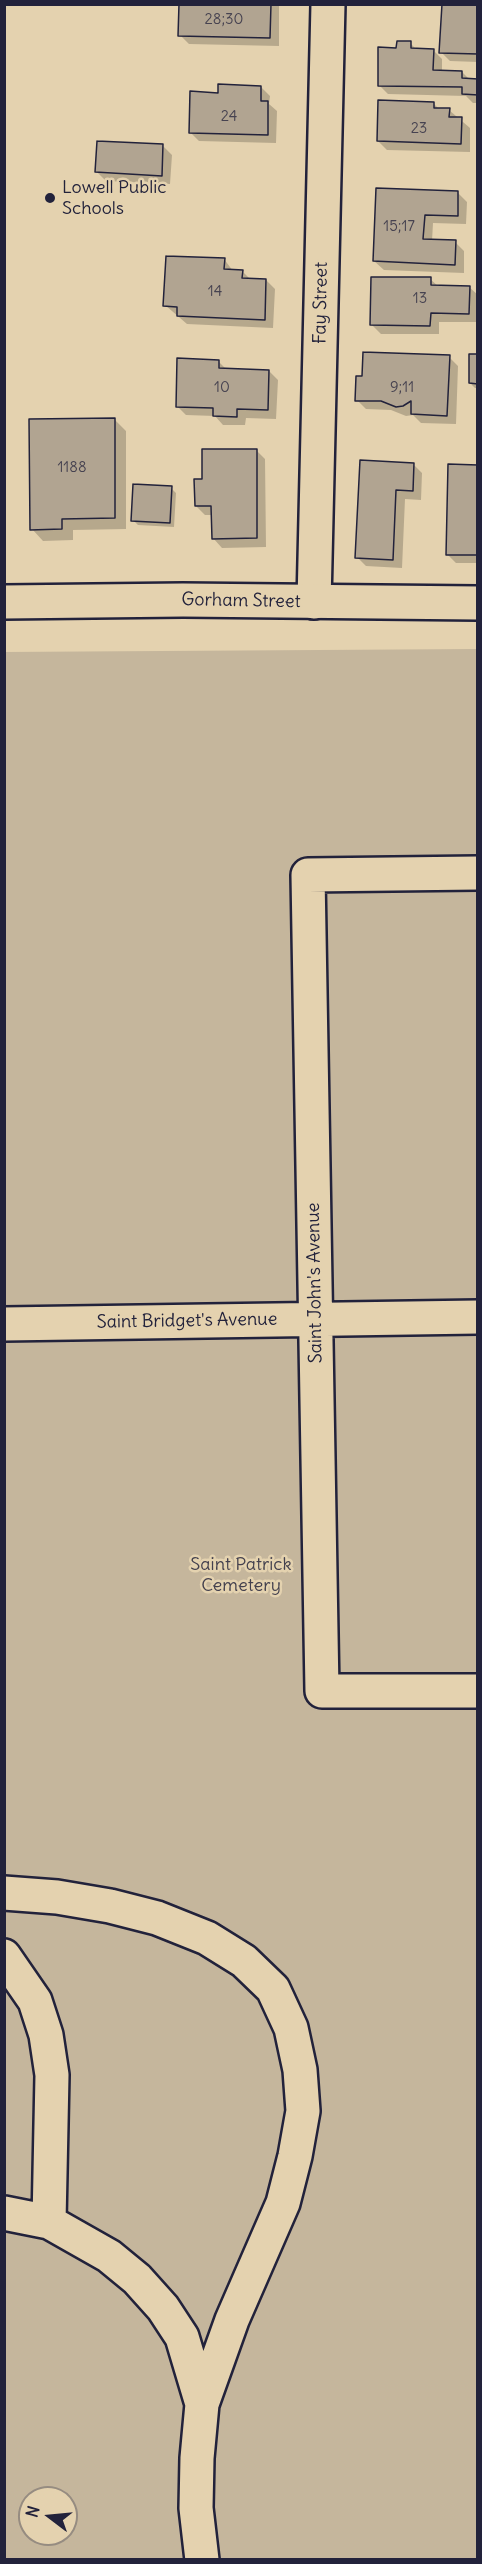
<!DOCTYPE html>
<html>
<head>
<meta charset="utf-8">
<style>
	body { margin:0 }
	#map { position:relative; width:482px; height:2564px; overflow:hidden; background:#e4d2af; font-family:Delius,sans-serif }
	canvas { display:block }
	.frame { position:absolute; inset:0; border:6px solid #22223b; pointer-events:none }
	.north { position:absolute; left:18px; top:2486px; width:60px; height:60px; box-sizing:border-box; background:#e4d2af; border:2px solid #968c81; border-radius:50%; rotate:286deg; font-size:16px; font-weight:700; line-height:24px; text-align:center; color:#22223b }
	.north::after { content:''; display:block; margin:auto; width:21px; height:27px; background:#22223b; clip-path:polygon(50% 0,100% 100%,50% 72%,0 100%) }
</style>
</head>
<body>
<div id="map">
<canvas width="482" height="2564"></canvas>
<div class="frame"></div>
<div class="north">N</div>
</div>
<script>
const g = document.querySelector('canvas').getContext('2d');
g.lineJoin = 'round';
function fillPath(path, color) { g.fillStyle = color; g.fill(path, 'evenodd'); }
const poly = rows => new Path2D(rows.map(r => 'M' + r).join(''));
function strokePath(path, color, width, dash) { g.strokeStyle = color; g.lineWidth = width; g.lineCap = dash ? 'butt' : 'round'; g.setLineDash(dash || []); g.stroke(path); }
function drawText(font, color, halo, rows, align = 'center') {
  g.font = font + ' Delius,sans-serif'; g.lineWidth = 5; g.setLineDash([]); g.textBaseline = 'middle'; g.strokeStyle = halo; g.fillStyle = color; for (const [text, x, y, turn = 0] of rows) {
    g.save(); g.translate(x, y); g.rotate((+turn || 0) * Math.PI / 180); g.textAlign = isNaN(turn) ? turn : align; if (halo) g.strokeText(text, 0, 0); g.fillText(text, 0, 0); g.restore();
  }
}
const green = poly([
	[477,649,477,2559,5,2559,4,652],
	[30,2498,66,2498,66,2534,30,2534]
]);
const shadow = poly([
	[180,4,279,4,279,46,189,44,180,35],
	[478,4,478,62,450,61,441,52],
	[410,43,417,50,433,50,442,59,442,72,462,72,470,80,478,80,478,103,473,103,466,96,388,94,379,85,398,49],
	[261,87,270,96,269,104,277,111,276,143,199,141,190,132,219,94],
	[434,104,439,109,449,110,470,128,470,152,387,150,378,141],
	[163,146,172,155,170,184,106,181,97,172],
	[378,190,458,193,467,202,466,224,433,223,432,241,455,242,464,251,464,273,384,270,374,261],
	[224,259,233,271,242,271,250,279,266,280,275,289,273,328,187,324,165,305],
	[430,279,438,286,469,287,478,295,478,322,439,322,439,334,381,334,372,325],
	[478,355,478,388,475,388,470,383],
	[449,357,458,366,456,424,421,423,413,415,406,416,391,410,366,409,357,400],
	[218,361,227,370,269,371,278,380,276,419,246,418,245,425,223,425,215,416,186,415,177,406],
	[114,419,126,431,126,529,73,530,73,540,43,541,32,529],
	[256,450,265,459,266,547,222,548,213,538,213,515,205,515,196,506],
	[361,461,413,464,422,473,421,500,405,499,402,568,366,566,357,557],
	[478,466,478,563,456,563,447,554],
	[171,488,176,493,174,527,138,525,133,520]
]);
const building = poly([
	[179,4,271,4,270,38,178,36,179,4],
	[442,4,478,4,478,54,439,53,442,4],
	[397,41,411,41,411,48,434,49,433,70,462,71,462,78,478,79,478,95,462,94,462,87,378,86,378,47,396,48,397,41],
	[218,84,261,86,261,101,268,101,268,135,189,133,190,91,218,93,218,84],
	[378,100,434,102,434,108,450,108,449,117,462,117,461,144,377,141,378,100],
	[97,141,163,144,162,176,95,172,97,141],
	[376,188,458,191,458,216,425,215,423,239,456,240,455,265,373,261,376,188],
	[166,256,225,258,224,269,243,270,242,278,266,279,265,320,177,316,177,307,163,306,166,256],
	[371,277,431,277,431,285,470,286,469,314,431,313,430,326,370,325,371,277],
	[363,352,450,355,447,416,411,414,411,401,403,406,396,407,381,401,355,401,356,376,362,376,363,352],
	[469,354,478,354,478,384,469,383,469,354],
	[177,358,219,360,219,368,269,370,268,410,237,409,237,417,213,416,213,408,176,407,177,358],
	[115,418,115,518,62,519,62,529,30,530,29,419,115,418],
	[202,449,257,449,257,538,212,539,211,506,195,506,194,479,202,479,202,449],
	[360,460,414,463,413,491,396,490,393,560,355,558,360,460],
	[448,464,478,465,478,555,446,555,448,464],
	[133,484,172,486,170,523,131,521,133,484]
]);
const minor = poly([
	[314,602,328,4],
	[478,873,308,875,322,1691,478,1691],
	[4,1324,478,1317],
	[4,1893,57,1897,110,1906,157,1918,207,1938,244,1961,273,1989,291,2028,300,2070,303,2111,295,2156,283,2203,232,2320,202,2404],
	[4,1956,35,2001,46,2035,52,2075,49,2222],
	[4,2213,49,2222,109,2256,137,2279,163,2308,182,2337,202,2404,197,2458,196,2508,202,2560]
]);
const major = poly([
	[4,602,183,600,478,603]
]);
const markers = [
	[50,198,6,"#22223b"]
];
const numberNames = [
	["28;30",224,20],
	["24",229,117],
	["23",419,129],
	["15;17",399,227],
	["14",215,292],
	["13",420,299],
	["10",222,388],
	["9;11",402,388],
	["1188",72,468]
];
const poiNames = [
	["Lowell Public",62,188],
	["Schools",62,209]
];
const streetNames = [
	["Fay Street",321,303,-89],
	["Gorham Street",241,601,1],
	["Saint John's Avenue",315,1283,-91],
	["Saint Bridget's Avenue",187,1321,-1]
];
const parkNames = [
	["Saint Patrick",241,1565],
	["Cemetery",241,1586]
];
fillPath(green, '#c5b69c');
fillPath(shadow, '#0003');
fillPath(building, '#b1a491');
strokePath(building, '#22223b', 1.5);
strokePath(minor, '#22223b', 38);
strokePath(major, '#22223b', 38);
strokePath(minor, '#e4d2af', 33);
strokePath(major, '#e4d2af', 33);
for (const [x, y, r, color] of markers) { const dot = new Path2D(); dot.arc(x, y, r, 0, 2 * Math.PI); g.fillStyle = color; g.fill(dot); strokePath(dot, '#e4d2af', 2); }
drawText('15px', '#464250', null, numberNames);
drawText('18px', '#22223b', '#e4d2af', poiNames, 'left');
drawText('18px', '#22223b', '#e4d2af', streetNames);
drawText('18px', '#43404e', '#e4d2af', parkNames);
</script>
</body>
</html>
